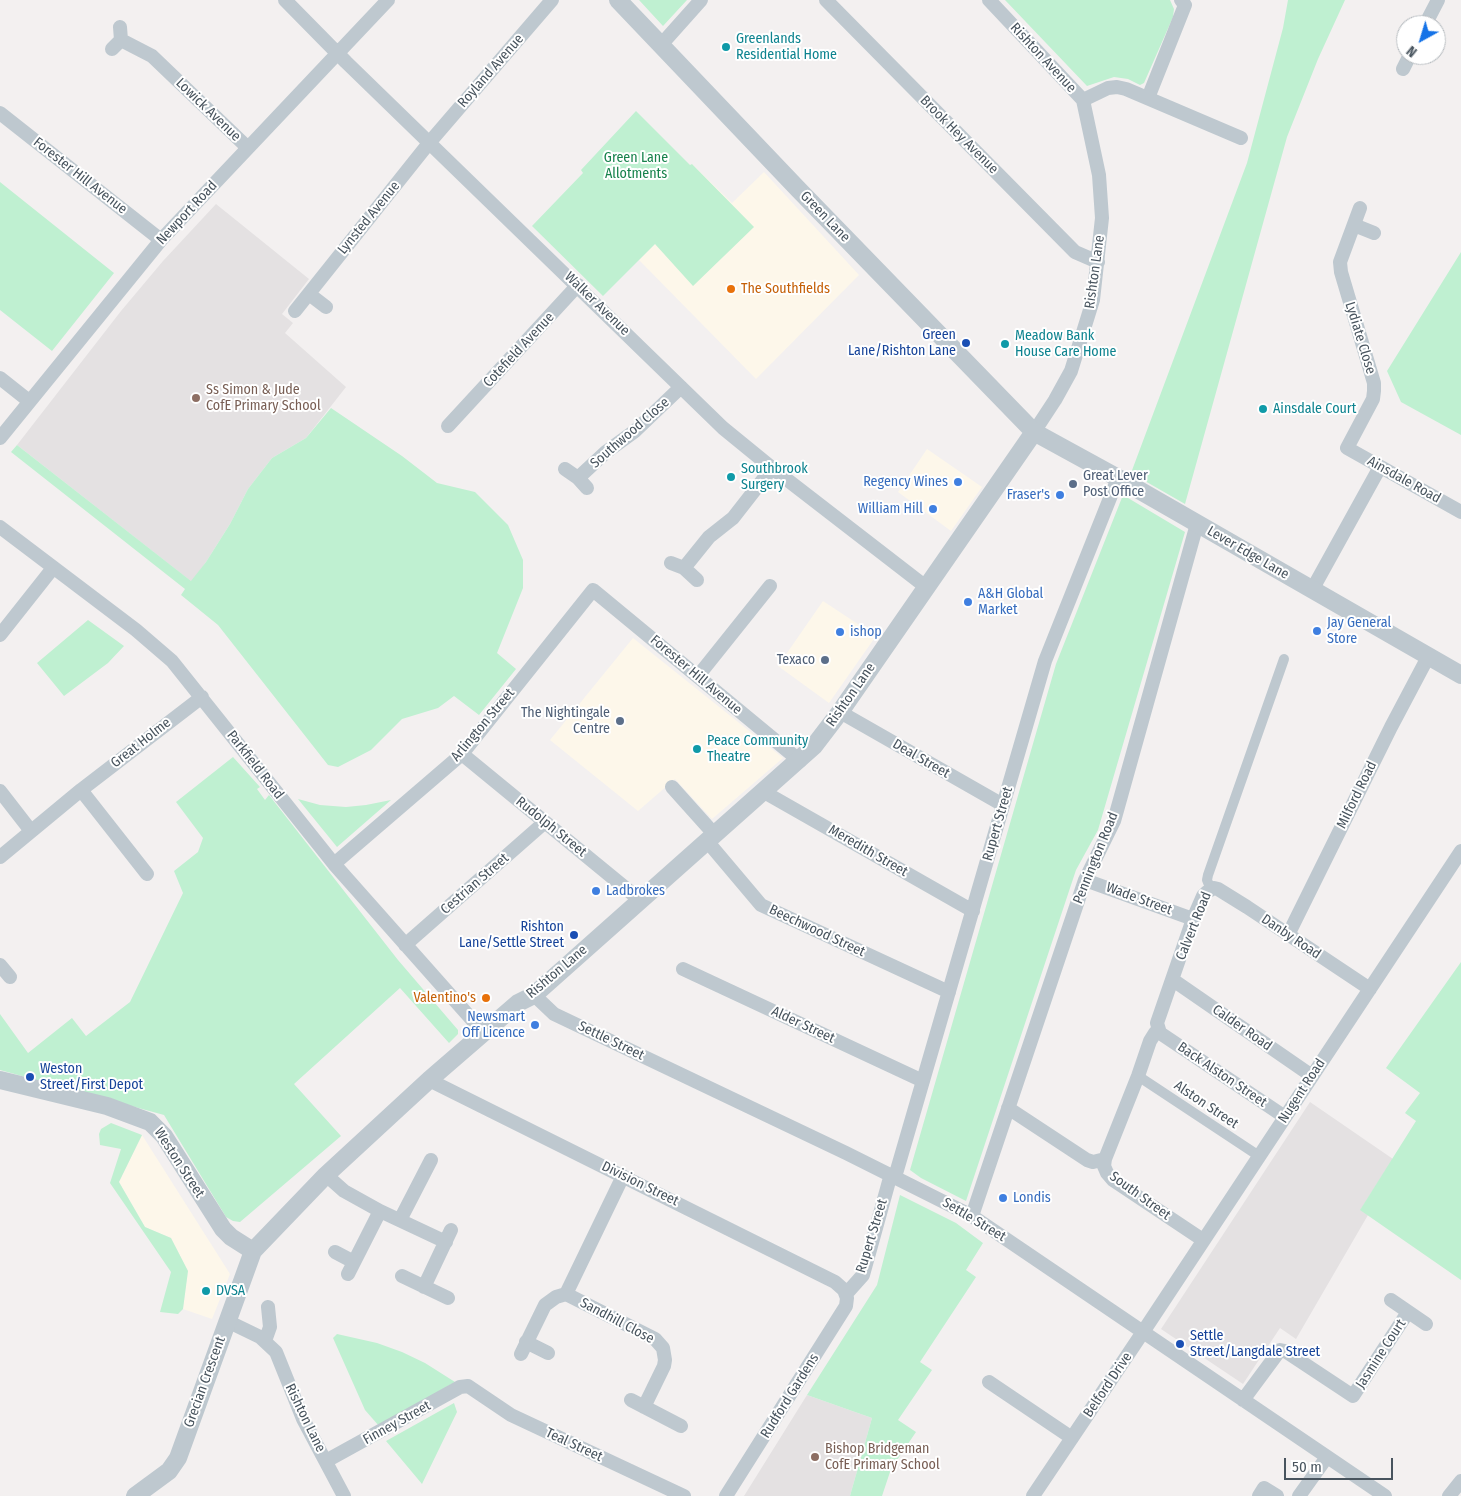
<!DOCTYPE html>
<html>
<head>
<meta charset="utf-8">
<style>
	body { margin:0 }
	#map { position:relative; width:1461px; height:1496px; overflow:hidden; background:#f3f0f0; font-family:"Fira Sans Condensed",sans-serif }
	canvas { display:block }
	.north { position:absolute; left:1396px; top:15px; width:50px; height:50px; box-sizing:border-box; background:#fff; border:1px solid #b6bbbf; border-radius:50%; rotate:219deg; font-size:14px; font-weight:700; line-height:20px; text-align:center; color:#48545e }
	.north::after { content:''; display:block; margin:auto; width:18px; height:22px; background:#1673e7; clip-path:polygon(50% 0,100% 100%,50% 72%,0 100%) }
	.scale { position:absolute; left:1284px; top:1458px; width:109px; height:22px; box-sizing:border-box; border:2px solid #48545e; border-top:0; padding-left:6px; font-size:15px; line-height:18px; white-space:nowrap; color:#48545e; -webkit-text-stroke:4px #fff; paint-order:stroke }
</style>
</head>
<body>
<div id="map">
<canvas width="1461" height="1496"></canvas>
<div class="north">N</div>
<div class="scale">50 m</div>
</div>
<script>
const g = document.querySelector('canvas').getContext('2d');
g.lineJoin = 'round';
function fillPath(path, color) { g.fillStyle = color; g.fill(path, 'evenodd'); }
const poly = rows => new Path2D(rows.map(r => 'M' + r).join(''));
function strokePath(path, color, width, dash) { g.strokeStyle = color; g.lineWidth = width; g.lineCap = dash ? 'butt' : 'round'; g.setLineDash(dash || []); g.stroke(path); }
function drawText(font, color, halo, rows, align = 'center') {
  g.font = font + ' "Fira Sans Condensed",sans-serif'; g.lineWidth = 4; g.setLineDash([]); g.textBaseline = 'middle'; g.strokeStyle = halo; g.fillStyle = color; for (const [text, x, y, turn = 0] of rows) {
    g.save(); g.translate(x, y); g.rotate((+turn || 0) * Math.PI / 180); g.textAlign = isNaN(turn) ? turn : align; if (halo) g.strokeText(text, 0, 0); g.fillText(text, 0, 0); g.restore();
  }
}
const commercial = poly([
	[692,164,732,203,764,172,859,275,756,379,639,260,655,244,634,222],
	[927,449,982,487,951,531,898,492],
	[823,601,876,636,829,703,778,666],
	[633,638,783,758,712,819,675,779,638,811,550,740],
	[142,1135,230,1274,212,1319,183,1309,188,1271,171,1238,145,1227,119,1182]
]);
const education = poly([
	[216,204,309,279,282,314,293,323,285,333,346,387,306,438,272,458,248,489,230,524,206,562,192,582,17,445,121,311,163,261],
	[1310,1102,1393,1159,1361,1209,1368,1215,1296,1339,1280,1328,1243,1384,1161,1329],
	[807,1395,872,1418,850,1496,744,1496]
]);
const green = poly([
	[639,0,687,0,663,26],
	[1005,0,1170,0,1174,9,1173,17,1144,83,1140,85,1128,79,1114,77,1087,86],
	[1288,0,1345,0,1318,59,1287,137,1185,504,1131,473,1247,163,1283,28],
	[636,111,690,165,692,164,754,227,693,286,655,244,603,296,532,226,583,173,581,170],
	[0,182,114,273,52,351,0,310],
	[1461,252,1461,435,1401,402,1387,371],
	[331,408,402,456,437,483,475,492,508,525,523,560,523,588,497,653,516,669,479,715,454,696,438,708,402,719,371,750,338,767,328,765,218,625,181,595,185,589,11,452,17,445,191,581,206,562,230,524,248,489,272,458,306,438],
	[1123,495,1185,532,1098,830,1076,870,966,1201,921,1178,910,1170,1056,664],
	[88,620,124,646,108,663,64,696,37,663],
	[233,757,260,787,257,789,265,800,269,795,398,960,458,1030,458,1034,449,1043,400,988,294,1084,341,1136,240,1222,233,1221,226,1217,164,1115,0,1070,0,1014,28,1053,72,1018,86,1036,130,1002,183,893,174,871,198,852,203,838,176,802],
	[298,799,320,805,346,807,366,805,391,800,337,847],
	[1461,962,1461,1280,1360,1210,1416,1121,1405,1113,1420,1093,1386,1068],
	[111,1123,142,1135,119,1182,145,1227,171,1238,188,1271,183,1309,178,1314,160,1312,171,1272,110,1183,121,1149,100,1145,99,1134,101,1129],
	[900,1195,956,1223,983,1243,966,1270,976,1277,920,1362,932,1370,898,1420,916,1432,891,1469,882,1496,850,1496,872,1418,807,1395,877,1285],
	[337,1334,377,1343,402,1352,425,1363,455,1382,379,1426,365,1410,333,1338],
	[454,1403,457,1412,422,1484,386,1441]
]);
const pedestrian = poly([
	[1211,890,1207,880,1208,875,1284,659],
	[1138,1076,1259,1156]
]);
const minor = poly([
	[285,0,346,62,723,428,772,468,926,587],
	[826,0,1075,252,1098,262],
	[989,0,1083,100,1108,88,1117,87,1126,89,1241,138],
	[1425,25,1438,0],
	[121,40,152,56,247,147],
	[660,46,701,0],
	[112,49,121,40,120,27],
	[1403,69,1410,55],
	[1148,98,1185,5,1181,0],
	[0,113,161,240],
	[1360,208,1340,262,1341,272,1374,383,1374,391,1373,399,1347,448,1461,512],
	[1354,225,1374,233],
	[309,294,326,307],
	[295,311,429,143,552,0],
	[0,378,29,401],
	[448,426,578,285],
	[1034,432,1055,400,1071,371,1093,300,1102,218,1099,175,1083,100],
	[0,438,161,240,388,0],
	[565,469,578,478,587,488],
	[578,478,606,452,635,431,681,387],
	[0,527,136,630,172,661,334,864,483,1032],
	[671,563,684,568,697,580],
	[684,568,709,537,733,518,772,468],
	[1312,590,1380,467],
	[0,635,53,568],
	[698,676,770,586],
	[840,712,1003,805],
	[462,754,640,900],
	[672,787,715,835],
	[81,790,147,874],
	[0,791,31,831],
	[764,792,973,911],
	[707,841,761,905,949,992],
	[0,857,81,790,202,697],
	[334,864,462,754,593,590,800,761],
	[1085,880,1193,919],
	[1288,935,1391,727,1428,657],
	[405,945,545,822],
	[0,965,10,977],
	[683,969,923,1081],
	[1173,980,1312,1076],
	[534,995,554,1014,846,1153,972,1216,1385,1496],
	[1160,1033,1157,1023,1193,919,1203,896,1207,892,1214,888,1218,889,1247,907,1370,989],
	[1160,1033,1155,1033,1150,1041,1138,1076,1105,1159,1104,1166,1107,1173,1113,1180,1203,1240],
	[1160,1033,1285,1117],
	[429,1080,835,1282,844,1290,847,1298,846,1306,726,1496],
	[1008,1108,1087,1160,1093,1162,1105,1159],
	[326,1175,344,1191,380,1211,446,1242],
	[623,1176,566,1294,655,1339,663,1348,665,1360,664,1366,644,1407],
	[895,1177,1045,661,1118,478],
	[972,1216,1085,880,1114,821,1197,524],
	[400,1220,431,1160],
	[335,1252,354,1262],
	[348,1274,380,1211],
	[402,1276,448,1298],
	[424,1287,451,1230],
	[846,1294,863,1275,891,1174],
	[1391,1300,1426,1324],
	[227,1321,260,1337,276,1352,303,1419,344,1496],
	[265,1341,270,1327,268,1307],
	[526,1342,548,1353],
	[521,1354,545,1305,556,1297,566,1294],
	[989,1382,1072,1438],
	[631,1400,681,1426],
	[1243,1400,1280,1350,1285,1351,1353,1396,1408,1312],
	[326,1461,460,1387,468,1386,511,1415,684,1496],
	[1033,1496,1143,1332,1461,851],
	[1259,1496,1264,1488,1277,1496],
	[1299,1496,1327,1457],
	[1449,1496,1461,1481]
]);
const tertiary = poly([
	[618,0,798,189,1034,432,1118,478,1461,675],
	[0,1080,107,1106,150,1122,164,1136,223,1229,231,1237,253,1251],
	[135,1496,169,1471,178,1458,253,1251,326,1175,429,1080,518,1003,534,995,814,746,840,712,1034,432]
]);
const markers = [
	[726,47,5,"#0f9aa8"],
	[731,289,5,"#e8710a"],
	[966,343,5,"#1a4fb4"],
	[1005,344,5,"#0f9aa8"],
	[196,398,5,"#8d6e63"],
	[1263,409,5,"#0f9aa8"],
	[731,477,5,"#0f9aa8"],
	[958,482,5,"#3f7fe0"],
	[1073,484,5,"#5c6f8a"],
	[1060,495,5,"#3f7fe0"],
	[933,509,5,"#3f7fe0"],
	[968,602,5,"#3f7fe0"],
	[1317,631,5,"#3f7fe0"],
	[840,632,5,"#3f7fe0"],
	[825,660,5,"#5c6f8a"],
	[620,721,5,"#5c6f8a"],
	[697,749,5,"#0f9aa8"],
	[596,891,5,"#3f7fe0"],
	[574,935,5,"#1a4fb4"],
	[486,998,5,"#e8710a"],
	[535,1025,5,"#3f7fe0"],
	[30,1077,5,"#1a4fb4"],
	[1003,1198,5,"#3f7fe0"],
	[206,1291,5,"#0f9aa8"],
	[1180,1344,5,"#1a4fb4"],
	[815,1457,5,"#8d6e63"]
];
const cultureNames = [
	["Greenlands",736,39],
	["Residential Home",736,55],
	["Meadow Bank",1015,336],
	["House Care Home",1015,352],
	["Ainsdale Court",1273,409],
	["Southbrook",741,469],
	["Surgery",741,485],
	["Peace Community",707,741],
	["Theatre",707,757],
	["DVSA",216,1291]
];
const streetNames = [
	["Rishton Avenue",1043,58,47],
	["Royland Avenue",491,71,-49],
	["Lowick Avenue",208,110,44],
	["Brook Hey Avenue",959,135,45],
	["Forester Hill Avenue",80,176,38],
	["Newport Road",187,213,-47],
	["Green Lane",825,217,46],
	["Lynsted Avenue",369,218,-51],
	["Rishton Lane",1095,272,-82],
	["Walker Avenue",597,304,44],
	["Lydiate Close",1360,338,73],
	["Cotefield Avenue",519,350,-47],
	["Southwood Close",630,433,-41],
	["Ainsdale Road",1404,480,29],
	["Lever Edge Lane",1248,553,30],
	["Forester Hill Avenue",696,675,40],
	["Rishton Lane",851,695,-55],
	["Arlington Street",483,725,-50],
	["Great Holme",141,743,-38],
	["Deal Street",921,759,30],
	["Parkfield Road",255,765,52],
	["Milford Road",1357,795,-64],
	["Rupert Street",998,824,-74],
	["Rudolph Street",551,827,39],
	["Meredith Street",868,851,30],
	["Pennington Road",1096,858,-68],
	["Cestrian Street",475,884,-41],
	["Wade Street",1139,899,20],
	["Calvert Road",1194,926,-68],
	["Beechwood Street",817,931,25],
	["Danby Road",1291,937,34],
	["Rishton Lane",557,972,-40],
	["Alder Street",803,1025,25],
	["Calder Road",1242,1028,35],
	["Settle Street",611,1041,26],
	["Back Alston Street",1222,1075,34],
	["Nugent Road",1302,1091,-57],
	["Alston Street",1206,1105,34],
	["Weston Street",179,1163,57],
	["Division Street",640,1184,26],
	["South Street",1140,1196,36],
	["Settle Street",974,1220,31],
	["Rupert Street",872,1236,-73],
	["Sandhill Close",617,1321,28],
	["Jasmine Court",1381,1354,-57],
	["Grecian Crescent",205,1382,-70],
	["Belford Drive",1108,1385,-56],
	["Rudford Gardens",790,1396,-58],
	["Rishton Lane",305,1418,64],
	["Finney Street",397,1423,-29],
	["Teal Street",574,1445,25]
];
const parkNames = [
	["Green Lane",636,158],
	["Allotments",636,174]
];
const foodNames = [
	["The Southfields",741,289],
	["Valentino's",476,998,"right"]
];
const transitNames = [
	["Green",956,335],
	["Lane/Rishton Lane",956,351],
	["Rishton",564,927],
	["Lane/Settle Street",564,943],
	["Weston",40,1069,"left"],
	["Street/First Depot",40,1085,"left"],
	["Settle",1190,1336,"left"],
	["Street/Langdale Street",1190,1352,"left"]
];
const educationNames = [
	["Ss Simon & Jude",206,390],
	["CofE Primary School",206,406],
	["Bishop Bridgeman",825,1449],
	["CofE Primary School",825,1465]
];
const serviceNames = [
	["Great Lever",1083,476,"left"],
	["Post Office",1083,492,"left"],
	["Texaco",815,660],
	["The Nightingale",610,713],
	["Centre",610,729]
];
const shopNames = [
	["Regency Wines",948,482,"right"],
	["Fraser's",1050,495,"right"],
	["William Hill",923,509,"right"],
	["A&H Global",978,594],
	["Market",978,610],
	["Jay General",1327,623],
	["Store",1327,639],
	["ishop",850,632],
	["Ladbrokes",606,891],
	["Newsmart",525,1017,"right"],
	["Off Licence",525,1033,"right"],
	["Londis",1013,1198]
];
fillPath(commercial, '#fdf7ea');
fillPath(education, '#e4e1e2');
fillPath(green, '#bff0d1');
strokePath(pedestrian, '#bec8cf', 10);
strokePath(minor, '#bec8cf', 14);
strokePath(tertiary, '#bec8cf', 18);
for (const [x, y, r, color] of markers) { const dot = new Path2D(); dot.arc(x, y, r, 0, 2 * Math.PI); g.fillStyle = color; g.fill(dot); strokePath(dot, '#fff', 2); }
drawText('14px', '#0d838f', '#fff', cultureNames, 'left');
drawText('14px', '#48545e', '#fff', streetNames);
drawText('14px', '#16824b', '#fff', parkNames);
drawText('14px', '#c56008', '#fff', foodNames, 'left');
drawText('14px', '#164399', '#fff', transitNames, 'right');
drawText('14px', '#785e54', '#fff', educationNames, 'left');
drawText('14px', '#4e5e75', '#fff', serviceNames, 'right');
drawText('14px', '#366cbe', '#fff', shopNames, 'left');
</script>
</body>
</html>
